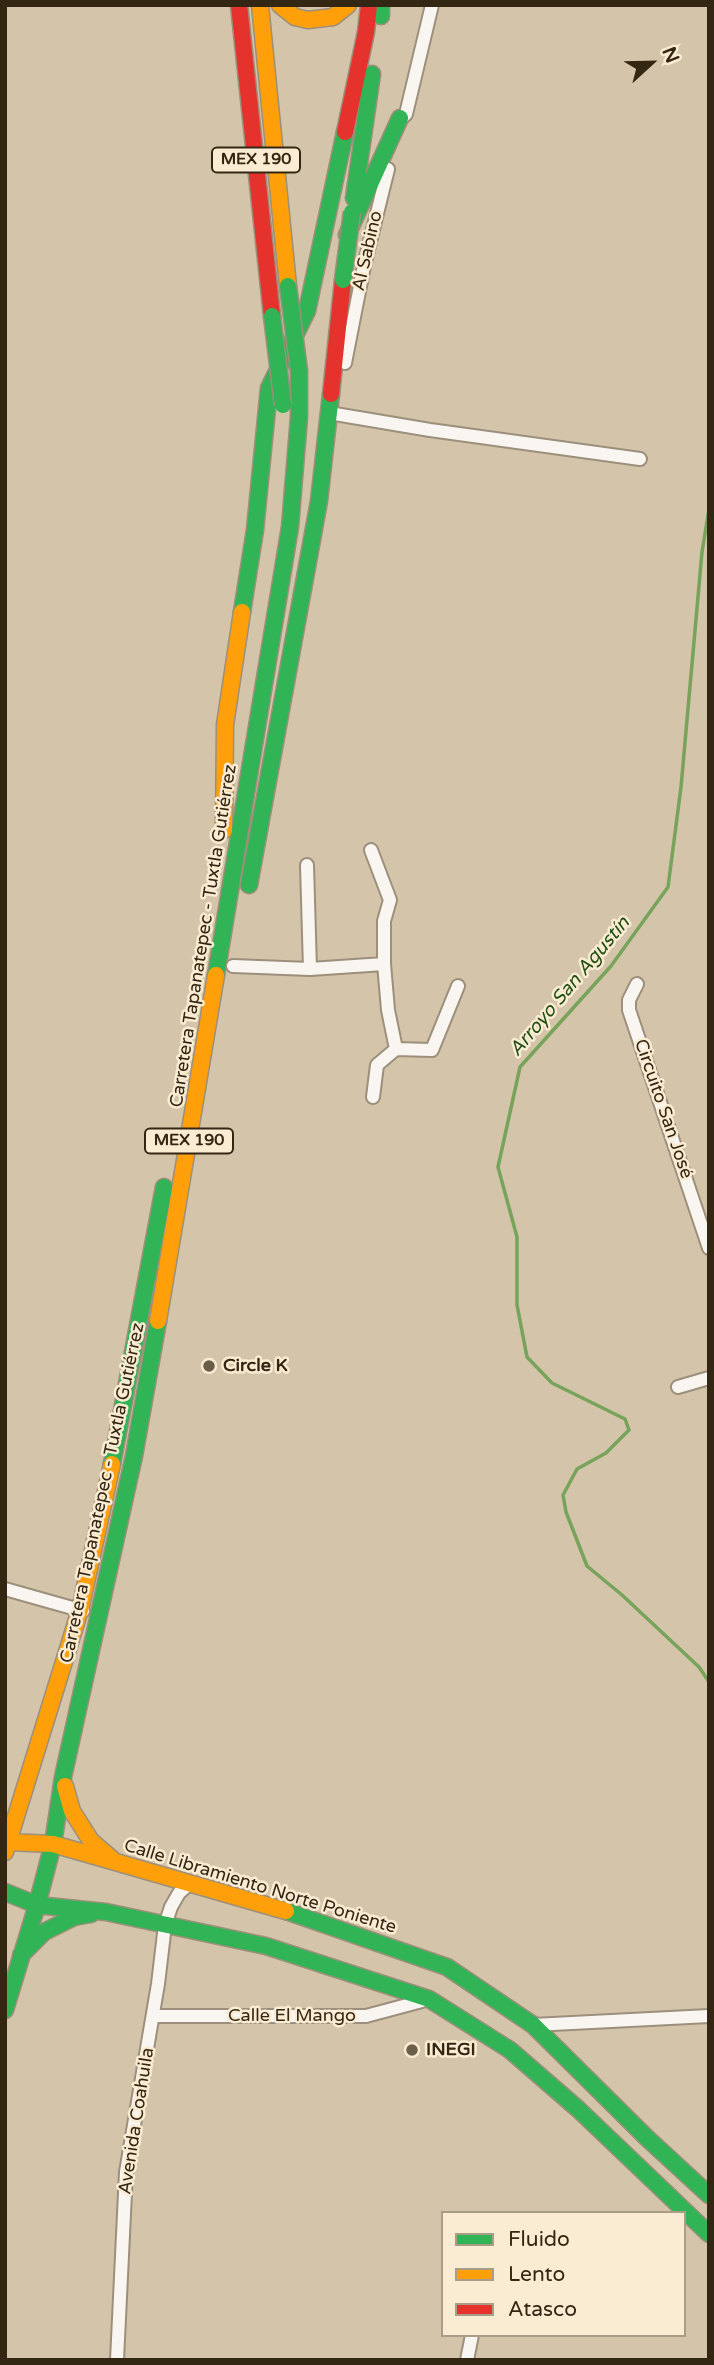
<!DOCTYPE html>
<html>
<head>
<meta charset="utf-8">
<style>
	body { margin:0 }
	#map { position:relative; width:714px; height:2365px; overflow:hidden; background:#d4c4aa; font-family:"Varela Round",sans-serif }
	canvas { display:block }
	.frame { position:absolute; inset:0; border:7px solid #332714; pointer-events:none }
	.legend { position:absolute; left:441px; top:2211px; width:245px; height:126px; box-sizing:border-box; background:#faebd3; border:2px solid #aa9d87; margin:0; padding:9px 12px; list-style:none; font-size:21px; color:#332714 }
	.legend li { display:flex; align-items:center; gap:14px; height:35px }
	.legend b { width:35px; border:2px solid #aa9d87 }
	.north { position:absolute; left:616px; top:28px; width:70px; height:70px; -webkit-text-stroke:5px #faebd3; paint-order:stroke; rotate:68deg; font-size:19px; font-weight:700; line-height:28px; text-align:center; color:#332714 }
	.north::after { content:''; display:block; margin:auto; width:24px; height:32px; background:#332714; clip-path:polygon(50% 0,100% 100%,50% 72%,0 100%) }
</style>
</head>
<body>
<div id="map">
<canvas width="714" height="2365"></canvas>
<div class="frame"></div>
<ul class="legend">
<li><b style="height:9px;background:#30b455"></b>Fluido</li>
<li><b style="height:9px;background:#ff9f0a"></b>Lento</li>
<li><b style="height:9px;background:#e5322d"></b>Atasco</li>
</ul>
<div class="north">N</div>
</div>
<script>
const g = document.querySelector('canvas').getContext('2d');
g.lineJoin = 'round';
const poly = rows => new Path2D(rows.map(r => 'M' + r).join(''));
function strokePath(path, color, width, dash) { g.strokeStyle = color; g.lineWidth = width; g.lineCap = dash ? 'butt' : 'round'; g.setLineDash(dash || []); g.stroke(path); }
function drawText(font, color, halo, rows, align = 'center') {
  g.font = font + ' "Varela Round",sans-serif'; g.lineWidth = 5; g.setLineDash([]); g.textBaseline = 'middle'; g.strokeStyle = halo; g.fillStyle = color; for (const [text, x, y, turn = 0] of rows) {
    g.save(); g.translate(x, y); g.rotate((+turn || 0) * Math.PI / 180); g.textAlign = isNaN(turn) ? turn : align; if (halo) g.strokeText(text, 0, 0); g.fillText(text, 0, 0); g.restore();
  }
}
const stream = poly([
	[709,509,702,552,681,787,668,887,611,966,520,1067,498,1167,517,1237,517,1305,527,1357,552,1383,625,1419,629,1430,606,1453,577,1469,563,1495,566,1512,587,1566,622,1595,699,1667,709,1682]
]);
const street = poly([
	[399,121,406,114,432,5],
	[345,363,364,266,388,169],
	[335,414,430,430,640,459],
	[371,850,390,900,384,921,384,964,388,1010,396,1049,377,1065,373,1097],
	[307,865,310,969],
	[233,966,310,969,384,964],
	[637,984,629,1000,629,1010,709,1248],
	[396,1049,432,1050,458,986],
	[678,1387,709,1378],
	[5,1589,83,1611],
	[153,2016,366,2016,422,2001],
	[533,2025,709,2016],
	[117,2360,126,2172,158,1984,165,1925,171,1907,179,1893,190,1883],
	[467,2360,472,2335]
]);
const fast = poly([
	[381,5,381,16],
	[354,198,372,74],
	[347,235,400,118],
	[242,612,255,530,269,388,307,311,345,132],
	[249,885,319,501,331,394],
	[216,975,290,527,299,417,299,371],
	[112,1464,164,1187],
	[5,1892,37,1905,106,1912,266,1946,429,1999,510,2050,578,2109,709,2234],
	[37,1905,53,1844,63,1777,134,1456,158,1321],
	[286,1911,447,1967,533,2025,647,2138,709,2195],
	[21,1955,44,1932,74,1917,91,1914],
	[5,2010,37,1905]
]);
const slow = poly([
	[260,5,288,286],
	[280,5,295,17,308,20,333,17,348,5],
	[224,830,225,725,242,612],
	[158,1321,216,975],
	[65,1786,72,1811,91,1841,112,1859],
	[8,1842,53,1844,286,1911],
	[5,1852,80,1610,112,1464]
]);
const jam = poly([
	[239,5,272,316],
	[345,132,366,32,369,5],
	[331,394,343,280]
]);
const fastBridge = poly([
	[343,280,352,212],
	[288,286,299,371],
	[272,316,283,405]
]);
const markers = [
	[209,1366,7,"#6b5e48"],
	[412,2050,7,"#6b5e48"]
];
const shields = [
	[256,160,88],
	[189,1141,88]
];
const shieldNames = [
	["MEX 190",256,160],
	["MEX 190",189,1141]
];
const streetNames = [
	["Al Sabino",368,251,-77],
	["Carretera Tapanatepec - Tuxtla Gutiérrez",204,936,-81],
	["Circuito San José",663,1109,71],
	["Carretera Tapanatepec - Tuxtla Gutiérrez",103,1493,-78],
	["Calle Libramiento Norte Poniente",260,1887,17],
	["Calle El Mango",292,2016],
	["Avenida Coahuila",137,2121,-81]
];
const poiNames = [
	["Circle K",223,1366],
	["INEGI",426,2050]
];
const waterNames = [
	["Arroyo San Agustín",570,987,-50]
];
strokePath(stream, '#77a35b', 3.5);
strokePath(street, '#9c8f7b', 16);
strokePath(fast, '#9c8f7b', 19);
strokePath(slow, '#9c8f7b', 19);
strokePath(jam, '#9c8f7b', 19);
strokePath(street, '#f9f6f2', 12);
strokePath(fast, '#30b455', 16);
strokePath(slow, '#ff9f0a', 16);
strokePath(jam, '#e5322d', 16);
strokePath(fastBridge, '#9c8f7b', 19, []);
strokePath(fastBridge, '#30b455', 16);
for (const [x, y, r, color] of markers) { const dot = new Path2D(); dot.arc(x, y, r, 0, 2 * Math.PI); g.fillStyle = color; g.fill(dot); strokePath(dot, '#faebd3', 2.5); }
for (const [x, y, w] of shields) { const box = new Path2D(); box.roundRect(x - w / 2, y - 12.5, w, 25, 5); g.fillStyle = '#faebd3'; g.fill(box); strokePath(box, '#332714', 2); }
drawText('bold 16px', '#332714', null, shieldNames);
drawText('18px', '#332714', '#faebd3', streetNames);
drawText('bold 18px', '#332714', '#faebd3', poiNames, 'left');
drawText('italic 19px', '#204f10', '#faebd3', waterNames);
</script>
</body>
</html>
